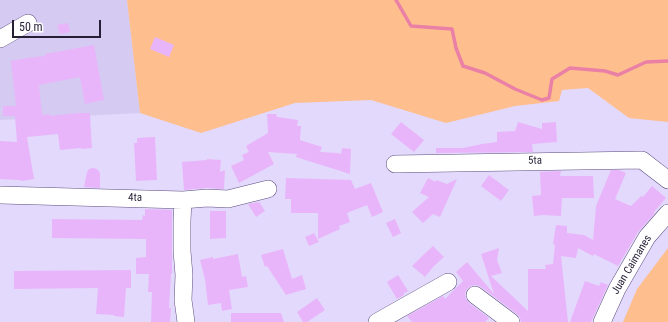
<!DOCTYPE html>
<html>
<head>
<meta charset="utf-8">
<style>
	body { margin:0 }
	#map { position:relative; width:668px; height:322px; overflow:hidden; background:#e3d9fc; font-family:"Roboto Condensed",sans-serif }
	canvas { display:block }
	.scale { position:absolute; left:12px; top:20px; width:89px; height:18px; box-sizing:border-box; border:2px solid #251e34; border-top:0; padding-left:5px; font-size:12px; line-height:14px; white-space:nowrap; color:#251e34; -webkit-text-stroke:3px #fff; paint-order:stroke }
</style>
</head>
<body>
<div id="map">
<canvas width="668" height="322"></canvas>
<div class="scale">50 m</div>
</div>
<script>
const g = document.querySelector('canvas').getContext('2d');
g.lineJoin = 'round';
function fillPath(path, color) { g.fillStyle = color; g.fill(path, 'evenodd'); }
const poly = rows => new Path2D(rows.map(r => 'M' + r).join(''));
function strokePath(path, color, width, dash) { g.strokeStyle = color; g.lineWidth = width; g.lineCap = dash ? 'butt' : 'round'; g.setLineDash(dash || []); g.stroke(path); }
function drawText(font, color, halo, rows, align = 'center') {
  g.font = font + ' "Roboto Condensed",sans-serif'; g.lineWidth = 3; g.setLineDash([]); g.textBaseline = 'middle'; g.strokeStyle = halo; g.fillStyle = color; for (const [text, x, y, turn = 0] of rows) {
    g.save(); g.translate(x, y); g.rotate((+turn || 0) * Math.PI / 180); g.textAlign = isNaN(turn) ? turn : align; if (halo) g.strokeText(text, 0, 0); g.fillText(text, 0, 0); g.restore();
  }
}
const built = poly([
	[0,0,127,0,140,113,0,120]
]);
const green = poly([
	[127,0,668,0,668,122,629,118,588,88,562,90,559,101,515,106,446,123,371,100,295,103,201,133,140,113],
	[668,248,668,322,623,322,637,289]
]);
const stream = poly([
	[396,0,411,26,452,29,456,48,463,66,485,73,515,89,542,100,549,98,552,79,570,68,605,71,618,75,646,62,668,61]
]);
const building = poly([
	[68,23,70,32,60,34,57,25],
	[155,37,174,45,169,57,150,49],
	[94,45,104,100,85,104,80,77,39,85,42,115,50,114,50,116,78,113,90,113,91,133,92,148,81,149,81,148,60,150,58,134,27,137,34,179,21,181,20,180,0,179,0,141,17,142,15,116,3,116,3,106,16,106,11,61,27,58,45,56,45,54],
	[267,114,276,114,277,117,298,120,297,126,301,126,300,140,322,147,320,152,338,153,341,154,342,148,351,149,350,174,296,157,297,154,268,152,274,164,239,183,231,166,244,160,242,155,249,152,246,146,268,133],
	[401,122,424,140,414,152,391,134],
	[518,122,542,129,542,123,556,122,557,142,532,144,533,152,436,153,436,148,463,148,482,144,497,142,497,132,515,131],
	[155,137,157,180,136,181,134,143,137,143,137,138],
	[207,159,221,160,220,172,225,170,224,189,206,188,184,190,182,162,207,160],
	[93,168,97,169,99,171,100,174,100,188,84,187,87,172,89,169],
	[611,170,619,170,626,173,615,199,631,206,641,196,643,197,652,186,666,198,654,212,655,213,638,232,618,266,594,254,593,256,578,248,576,258,561,256,568,322,521,322,520,318,517,314,481,287,476,285,471,286,467,289,465,293,466,299,469,303,489,318,485,322,412,322,407,316,443,296,445,299,463,281,456,272,467,262,494,294,481,254,499,248,497,260,502,273,491,276,528,311,528,269,546,269,545,265,553,264,555,245,553,244,556,225,567,226,567,233,584,235,593,240,596,206],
	[561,171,560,176,593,176,594,198,562,198,561,216,543,215,534,216,532,196,541,195,540,172],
	[489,175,509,190,501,201,481,186],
	[286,178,351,180,355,189,371,183,383,212,372,217,367,205,347,213,350,222,339,226,340,229,318,239,318,213,291,213,291,199,285,199],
	[428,178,436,182,436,180,447,184,457,179,440,217,433,214,423,223,412,212,429,197,420,193],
	[259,202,265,211,256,217,248,204],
	[145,209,172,210,172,274,171,274,169,308,171,308,170,322,151,322,152,292,148,292,149,274,136,274,136,258,146,257,146,239,52,238,52,219,142,220,143,215,145,216],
	[210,211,226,211,226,238,210,239],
	[395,219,401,233,393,237,386,223],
	[314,233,319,242,309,246,305,237],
	[433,246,444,257,433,267,425,277,412,266,419,259],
	[283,249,292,279,302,275,306,289,286,295,267,266,265,267,261,255],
	[238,254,242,277,246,276,248,287,229,290,232,309,222,311,221,303,208,305,205,279,200,260,213,257,213,259],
	[131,270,131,288,126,288,124,317,114,316,114,315,96,314,98,288,14,289,14,271],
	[398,275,408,291,403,294,404,295,397,299,387,282],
	[585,281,599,286,601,282,608,285,591,322,570,322],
	[317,298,325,310,307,322,303,322,297,312],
	[231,313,281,313,284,322,231,322]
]);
const minor = poly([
	[0,39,28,23],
	[395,164,642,160,668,180],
	[0,195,183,200,207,198,228,199,268,189],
	[183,200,182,221,182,251,184,275,183,300,186,322],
	[475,295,511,322],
	[377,322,448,282],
	[602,322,617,289,647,237,668,213]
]);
const streetNames = [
	["5ta",535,161,-1],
	["4ta",135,198,1],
	["Juan Caimanes",632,265,-59]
];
fillPath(built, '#d5caf1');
fillPath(green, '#febe8e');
strokePath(stream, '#ea80a6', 3.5);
fillPath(building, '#e9b5fa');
strokePath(minor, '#5d4d7f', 18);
strokePath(minor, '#fff', 17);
drawText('11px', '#251e34', '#fff', streetNames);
</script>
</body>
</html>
